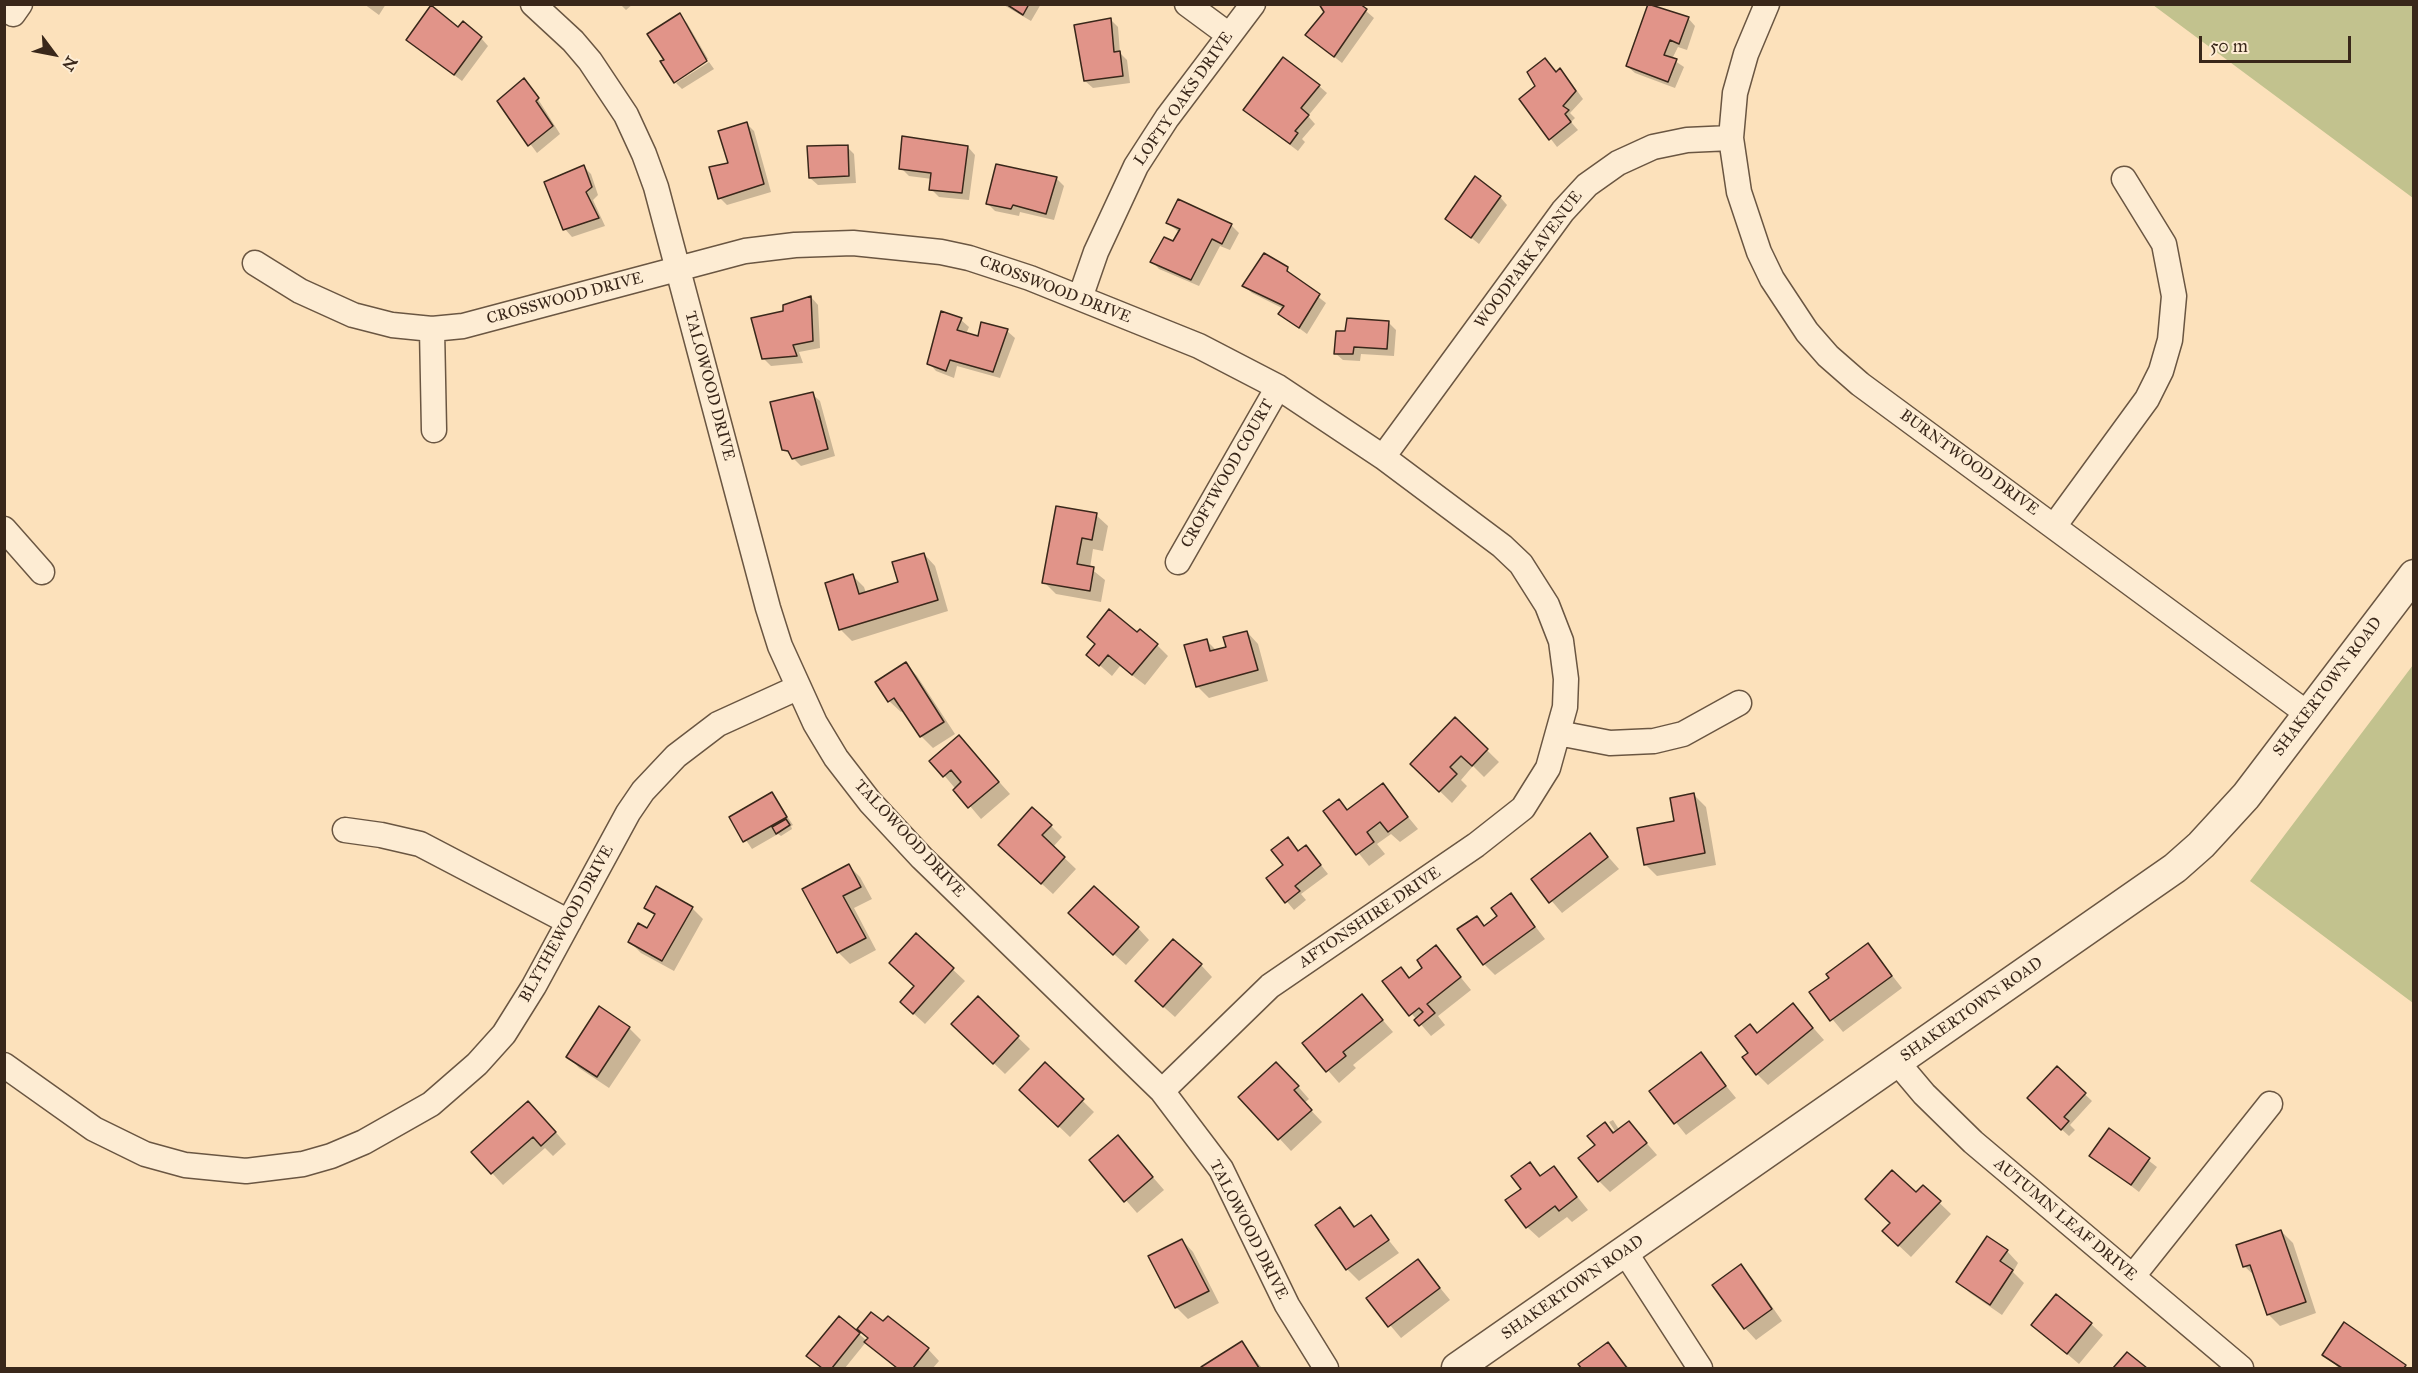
<!DOCTYPE html>
<html>
<head>
<meta charset="utf-8">
<style>
	body { margin:0 }
	#map { position:relative; width:2418px; height:1373px; overflow:hidden; background:#fce1bb; font-family:"IM FELL Great Primer",serif }
	canvas { display:block }
	.frame { position:absolute; inset:0; border:6px solid #39271a; pointer-events:none }
	.north { position:absolute; left:24px; top:24px; width:60px; height:60px; -webkit-text-stroke:4px #fdecd3; paint-order:stroke; rotate:122deg; font-size:16px; font-weight:700; line-height:24px; text-align:center; color:#39271a }
	.north::after { content:''; display:block; margin:auto; width:21px; height:27px; background:#39271a; clip-path:polygon(50% 0,100% 100%,50% 72%,0 100%) }
	.scale { position:absolute; left:2199px; top:36px; width:152px; height:27px; box-sizing:border-box; border:3px solid #39271a; border-top:0; padding-left:8px; font-size:18px; line-height:21px; white-space:nowrap; color:#39271a; -webkit-text-stroke:4px #fdecd3; paint-order:stroke }
</style>
</head>
<body>
<div id="map">
<canvas width="2418" height="1373"></canvas>
<div class="frame"></div>
<div class="north">N</div>
<div class="scale">50 m</div>
</div>
<script>
const g = document.querySelector('canvas').getContext('2d');
g.lineJoin = 'round';
function fillPath(path, color) { g.fillStyle = color; g.fill(path, 'evenodd'); }
const poly = rows => new Path2D(rows.map(r => 'M' + r).join(''));
function strokePath(path, color, width, dash) { g.strokeStyle = color; g.lineWidth = width; g.lineCap = dash ? 'butt' : 'round'; g.setLineDash(dash || []); g.stroke(path); }
function drawText(font, color, halo, rows, align = 'center') {
  g.font = font + ' "IM FELL Great Primer",serif'; g.lineWidth = 4.5; g.setLineDash([]); g.textBaseline = 'middle'; g.strokeStyle = halo; g.fillStyle = color; for (const [text, x, y, turn = 0] of rows) {
    g.save(); g.translate(x, y); g.rotate((+turn || 0) * Math.PI / 180); g.textAlign = isNaN(turn) ? turn : align; if (halo) g.strokeText(text, 0, 0); g.fillText(text, 0, 0); g.restore();
  }
}
const green = poly([
	[2153,5,2413,5,2413,198],
	[2413,665,2413,1003,2250,881]
]);
const shadow = poly([
	[364,4,386,4,379,15],
	[620,4,633,4,626,10],
	[1002,4,1041,4,1031,21],
	[1358,4,1374,18,1342,63,1307,35],
	[679,15,687,23,708,59,675,81,667,61],
	[1688,18,1695,26,1687,50,1678,47,1672,59,1684,67,1675,88,1635,73,1627,66],
	[1110,19,1118,27,1120,53,1127,60,1130,83,1093,88,1085,81],
	[458,30,481,38,488,46,462,81,408,40],
	[1545,60,1557,73,1560,70,1567,77,1583,99,1570,113,1575,118,1571,122,1578,130,1557,147,1521,100,1537,86],
	[709,62,714,69,682,89,676,83],
	[1319,86,1327,93,1308,116,1315,124,1302,139,1305,142,1298,151,1253,117],
	[531,88,560,134,537,153,499,102],
	[747,124,754,131,771,192,727,205,720,198,730,164],
	[847,147,854,154,856,183,818,185,810,178],
	[968,147,975,155,969,200,939,197,931,189,932,179,909,176,901,168],
	[584,167,591,174,598,195,593,200,605,226,572,237,565,229],
	[1056,178,1064,186,1054,220,1020,212,1019,216,995,211,987,203],
	[1500,197,1507,205,1479,244,1447,218],
	[1178,201,1232,226,1239,233,1230,250,1220,246,1199,286,1159,269,1152,261,1173,243,1180,233,1168,223],
	[1287,269,1294,278,1326,303,1307,334,1280,314,1284,309,1252,293,1244,286],
	[811,297,818,305,820,348,799,352,803,363,771,366,763,358,785,313],
	[961,320,969,327,966,334,979,338,1007,331,1015,338,1000,378,957,366,954,378,936,371,929,363],
	[1389,323,1396,330,1394,356,1361,354,1360,361,1343,360,1335,353,1346,332],
	[812,394,820,401,835,456,801,466,784,449],
	[1096,515,1108,526,1103,551,1093,549,1090,568,1105,580,1101,602,1056,594,1044,582],
	[924,554,935,566,948,611,852,641,840,629,853,576,864,587,866,593,900,583],
	[1247,632,1258,644,1268,681,1209,698,1197,686,1206,640,1217,651,1228,648],
	[1137,634,1157,645,1168,656,1145,685,1120,666,1112,676,1088,655],
	[906,664,917,676,955,734,933,748,921,736,904,710,901,712,889,701],
	[1455,719,1499,762,1484,777,1473,766,1461,780,1467,786,1452,803,1412,764],
	[959,737,1010,794,981,819,932,761],
	[1382,785,1418,829,1400,842,1391,834,1377,844,1385,854,1369,866,1325,811,1339,801,1348,811],
	[772,794,793,825,791,826,792,829,781,836,778,834,752,849,731,818],
	[1694,795,1706,807,1716,865,1657,876,1645,864],
	[1051,826,1062,837,1053,847,1076,869,1053,894,1011,856],
	[1589,835,1619,869,1562,913,1533,879],
	[1288,839,1299,852,1313,855,1328,874,1301,894,1306,900,1294,910,1268,879,1285,865],
	[849,866,860,877,872,899,854,908,876,950,850,964,838,952,804,889],
	[1511,895,1545,939,1495,975,1484,964,1476,918,1486,927,1499,917],
	[646,907,692,908,703,919,674,971,641,953,629,941,648,930,656,917],
	[1082,925,1138,928,1149,940,1126,965],
	[916,935,965,981,925,1024,913,1013],
	[1868,945,1902,988,1843,1032,1811,993],
	[1436,947,1471,990,1438,1016,1445,1025,1431,1036,1384,982,1401,969,1411,979,1425,968],
	[1201,965,1212,977,1175,1017,1148,993],
	[1362,996,1393,1032,1353,1065,1356,1068,1339,1083,1304,1043],
	[978,999,1030,1049,1005,1074,953,1024],
	[1793,1005,1824,1040,1768,1085,1757,1074,1750,1053,1758,1034],
	[600,1008,629,1028,641,1040,609,1088,579,1068,568,1056],
	[1700,1054,1736,1098,1686,1135,1651,1091],
	[1045,1064,1094,1112,1070,1137,1021,1090],
	[2057,1068,2092,1101,2070,1125,2075,1130,2069,1136,2036,1106],
	[1288,1075,1309,1099,1304,1103,1322,1122,1291,1151,1241,1097],
	[540,1114,566,1144,553,1156,545,1148,503,1185,473,1152],
	[1613,1120,1622,1134,1629,1123,1657,1155,1610,1192,1599,1181,1597,1145,1604,1124,1617,1134,1609,1122],
	[2109,1130,2157,1167,2139,1192,2091,1155],
	[1118,1137,1164,1190,1137,1213,1091,1160],
	[1529,1164,1542,1177,1554,1168,1588,1210,1572,1222,1567,1217,1539,1238,1527,1227,1523,1189],
	[1923,1187,1951,1214,1911,1257,1896,1243,1916,1194],
	[1340,1209,1356,1227,1370,1217,1399,1253,1359,1281,1347,1269,1317,1226],
	[2281,1231,2293,1243,2316,1313,2280,1326,2268,1314,2256,1277,2244,1266],
	[1182,1240,1193,1252,1219,1303,1188,1319,1176,1307],
	[2007,1251,2018,1263,2013,1272,2024,1283,2002,1315,1970,1293,1958,1282],
	[1418,1261,1450,1300,1401,1338,1368,1299],
	[1741,1266,1752,1278,1782,1321,1756,1340,1745,1328],
	[883,1323,928,1349,939,1361,933,1368,896,1368,866,1342,845,1368,822,1368,808,1356,859,1334,867,1341],
	[2091,1324,2103,1335,2079,1364,2033,1325],
	[1241,1343,1262,1368,1204,1368,1203,1367],
	[1608,1344,1629,1368,1583,1368,1580,1364],
	[2324,1355,2406,1366,2408,1368,2339,1368]
]);
const building = poly([
	[1006,4,1029,4,1023,15,1006,4],
	[1360,4,1367,9,1334,57,1305,35,1324,12,1319,4,1360,4],
	[1648,4,1689,17,1679,44,1670,40,1664,55,1677,59,1668,82,1626,66,1648,4],
	[431,5,458,27,463,21,482,37,454,75,406,40,431,5],
	[680,13,707,61,674,83,660,61,664,60,647,34,680,13],
	[1111,18,1114,52,1120,51,1123,76,1084,81,1074,25,1111,18],
	[1283,57,1320,85,1301,108,1309,115,1295,131,1298,133,1290,144,1243,110,1283,57],
	[1545,58,1556,72,1560,68,1576,91,1563,106,1569,110,1565,114,1571,122,1549,140,1519,99,1535,86,1527,72,1545,58],
	[524,78,539,98,536,101,553,126,528,146,497,101,524,78],
	[747,122,764,184,718,199,709,167,728,163,718,131,747,122],
	[902,136,968,146,962,193,929,190,931,173,899,169,902,136],
	[848,145,849,176,809,178,807,146,848,145],
	[996,164,1057,177,1046,214,1013,205,1011,209,986,204,996,164],
	[584,165,592,187,586,192,599,218,563,230,544,182,584,165],
	[1475,176,1501,196,1471,238,1445,219,1475,176],
	[1178,199,1232,224,1222,244,1212,239,1191,280,1150,262,1164,237,1173,241,1180,229,1166,223,1178,199],
	[1264,253,1288,267,1287,271,1320,294,1299,328,1278,314,1284,306,1242,286,1264,253],
	[811,296,813,341,793,345,797,356,762,359,751,318,783,311,783,305,811,296],
	[941,311,962,318,957,330,978,336,981,322,1008,329,993,372,950,360,946,371,927,364,941,311],
	[1347,318,1389,321,1387,349,1354,347,1353,354,1334,354,1336,331,1345,331,1347,318],
	[813,392,828,449,792,459,788,451,782,450,770,402,813,392],
	[1056,506,1097,513,1092,540,1082,538,1077,564,1094,567,1090,591,1042,583,1056,506],
	[924,553,938,600,839,630,825,583,853,574,859,594,898,582,892,562,924,553],
	[1109,609,1137,632,1140,629,1158,644,1132,675,1108,655,1099,666,1086,655,1095,644,1087,637,1109,609],
	[1247,631,1258,670,1196,687,1184,645,1207,639,1210,651,1226,647,1223,637,1247,631],
	[906,662,944,722,920,737,894,698,888,702,875,682,906,662],
	[1455,717,1488,749,1472,766,1461,756,1450,767,1457,774,1439,792,1410,764,1455,717],
	[959,735,999,782,968,808,953,790,961,782,951,770,943,777,929,761,959,735],
	[1383,783,1408,817,1388,832,1380,822,1367,832,1374,842,1356,855,1323,811,1339,799,1347,810,1383,783],
	[772,792,787,817,743,842,729,817,772,792],
	[1694,793,1705,853,1644,865,1637,828,1674,821,1670,798,1694,793],
	[1032,807,1052,825,1042,835,1065,857,1041,884,998,845,1032,807],
	[786,819,790,825,776,834,772,827,786,819],
	[1590,833,1608,857,1549,903,1531,879,1590,833],
	[1288,837,1298,851,1306,845,1321,865,1295,886,1300,891,1285,903,1266,878,1283,865,1271,850,1288,837],
	[849,864,861,887,843,896,866,938,837,953,802,889,849,864],
	[656,886,693,907,662,961,628,942,638,923,647,928,655,914,644,908,656,886],
	[1094,886,1139,927,1113,955,1068,913,1094,886],
	[1511,893,1535,927,1483,965,1457,929,1477,916,1484,926,1497,916,1491,908,1511,893],
	[916,933,954,968,913,1014,900,1002,914,986,889,963,916,933],
	[1173,939,1202,964,1163,1007,1135,981,1173,939],
	[1868,943,1892,976,1830,1021,1809,992,1829,978,1826,974,1868,943],
	[1436,945,1461,977,1427,1004,1435,1013,1419,1026,1414,1020,1423,1012,1419,1008,1409,1016,1382,981,1401,967,1409,978,1422,968,1417,960,1436,945],
	[1362,994,1383,1020,1343,1052,1346,1056,1326,1072,1302,1043,1362,994],
	[978,996,1019,1036,993,1064,951,1024,978,996],
	[1793,1003,1813,1028,1756,1075,1742,1057,1748,1053,1735,1036,1750,1024,1757,1033,1793,1003],
	[599,1006,630,1027,597,1077,566,1057,599,1006],
	[1701,1052,1726,1086,1674,1124,1649,1091,1701,1052],
	[1045,1062,1084,1099,1058,1127,1019,1090,1045,1062],
	[1276,1062,1299,1086,1294,1090,1312,1110,1278,1140,1238,1097,1276,1062],
	[2057,1066,2086,1093,2064,1117,2069,1121,2061,1130,2027,1098,2057,1066],
	[528,1101,556,1132,541,1146,533,1137,491,1174,471,1152,528,1101],
	[1629,1121,1647,1143,1598,1182,1578,1158,1595,1145,1587,1136,1605,1122,1613,1133,1629,1121],
	[2109,1128,2150,1158,2131,1185,2089,1156,2109,1128],
	[1118,1135,1153,1177,1124,1202,1089,1160,1118,1135],
	[1530,1162,1540,1176,1554,1166,1577,1197,1559,1211,1555,1206,1526,1228,1505,1200,1521,1189,1511,1176,1530,1162],
	[1892,1170,1916,1192,1923,1185,1941,1201,1898,1246,1882,1231,1890,1223,1865,1199,1892,1170],
	[1340,1207,1354,1227,1371,1215,1389,1240,1346,1270,1315,1225,1340,1207],
	[2281,1230,2306,1302,2267,1315,2250,1265,2243,1267,2236,1245,2281,1230],
	[1987,1236,2008,1250,2000,1261,2013,1270,1990,1305,1956,1282,1987,1236],
	[1182,1239,1209,1291,1175,1308,1148,1256,1182,1239],
	[1418,1259,1440,1288,1388,1327,1366,1298,1418,1259],
	[1741,1264,1772,1309,1744,1329,1712,1285,1741,1264],
	[2056,1294,2092,1323,2067,1354,2031,1325,2056,1294],
	[871,1312,883,1321,888,1316,929,1348,913,1368,897,1368,864,1342,868,1338,857,1329,871,1312],
	[839,1316,860,1333,832,1368,822,1368,806,1356,839,1316],
	[2344,1322,2406,1365,2404,1368,2342,1368,2322,1355,2344,1322],
	[1242,1341,1259,1368,1202,1368,1201,1367,1242,1341],
	[1608,1342,1627,1368,1581,1368,1578,1364,1608,1342],
	[2127,1352,2147,1368,2113,1368,2127,1352]
]);
const minor = poly([
	[533,4,573,41,590,61,626,115,644,154,656,187,768,608,780,646,815,723,836,758,870,802,922,858,1162,1091,1221,1169,1287,1305,1326,1368],
	[1187,4,1229,35],
	[1767,4,1746,54,1735,93,1731,138,1739,192,1759,252,1772,279,1807,332,1828,356,1860,384,2308,714],
	[13,14,20,4],
	[255,263,300,291,353,315,392,325,432,329,463,326,745,251,795,245,853,243,941,252,969,258,1030,278,1199,346,1278,387,1383,457,1502,546,1521,564,1547,605,1561,641,1566,679,1565,707,1548,768,1523,808,1476,845,1270,986,1162,1091],
	[1080,298,1096,252,1136,166,1167,118,1253,4],
	[432,329,434,430],
	[1383,457,1563,211,1587,185,1618,163,1653,147,1687,140,1731,138],
	[2055,525,2147,399,2161,371,2170,340,2174,296,2164,244,2124,179],
	[4,529,42,572],
	[1178,562,1278,387],
	[1558,733,1610,743,1654,741,1683,734,1739,703],
	[345,830,381,835,420,844,569,922],
	[1897,1062,1924,1094,1973,1142,2241,1368],
	[4,1065,94,1129,145,1154,185,1165,246,1171,303,1164,331,1156,364,1142,431,1104,477,1064,504,1034,534,986,628,813,643,791,676,756,718,724,797,688],
	[1625,1252,1700,1368],
	[2133,1276,2270,1104]
]);
const tertiary = poly([
	[1457,1368,2175,868,2201,845,2246,796,2414,575]
]);
const streetNames = [
	["LOFTY OAKS DRIVE",1184,99,-55],
	["WOODPARK AVENUE",1529,260,-53],
	["CROSSWOOD DRIVE",1055,290,21],
	["CROSSWOOD DRIVE",565,299,-15],
	["TALOWOOD DRIVE",709,386,75],
	["BURNTWOOD DRIVE",1969,463,36],
	["CROFTWOOD COURT",1228,474,-60],
	["SHAKERTOWN ROAD",2328,687,-53],
	["TALOWOOD DRIVE",909,839,47],
	["AFTONSHIRE DRIVE",1370,918,-34],
	["BLYTHEWOOD DRIVE",567,924,-61],
	["SHAKERTOWN ROAD",1972,1010,-35],
	["AUTUMN LEAF DRIVE",2065,1220,40],
	["TALOWOOD DRIVE",1248,1230,63],
	["SHAKERTOWN ROAD",1573,1288,-35]
];
fillPath(green, '#c2c28e');
fillPath(shadow, '#0003');
fillPath(building, '#e19489');
strokePath(building, '#39271a', 1.5);
strokePath(minor, '#6a5642', 27);
strokePath(tertiary, '#6a5642', 33);
strokePath(minor, '#fdecd3', 24);
strokePath(tertiary, '#fdecd3', 30);
drawText('16px', '#39271a', '#fdecd3', streetNames);
</script>
</body>
</html>
